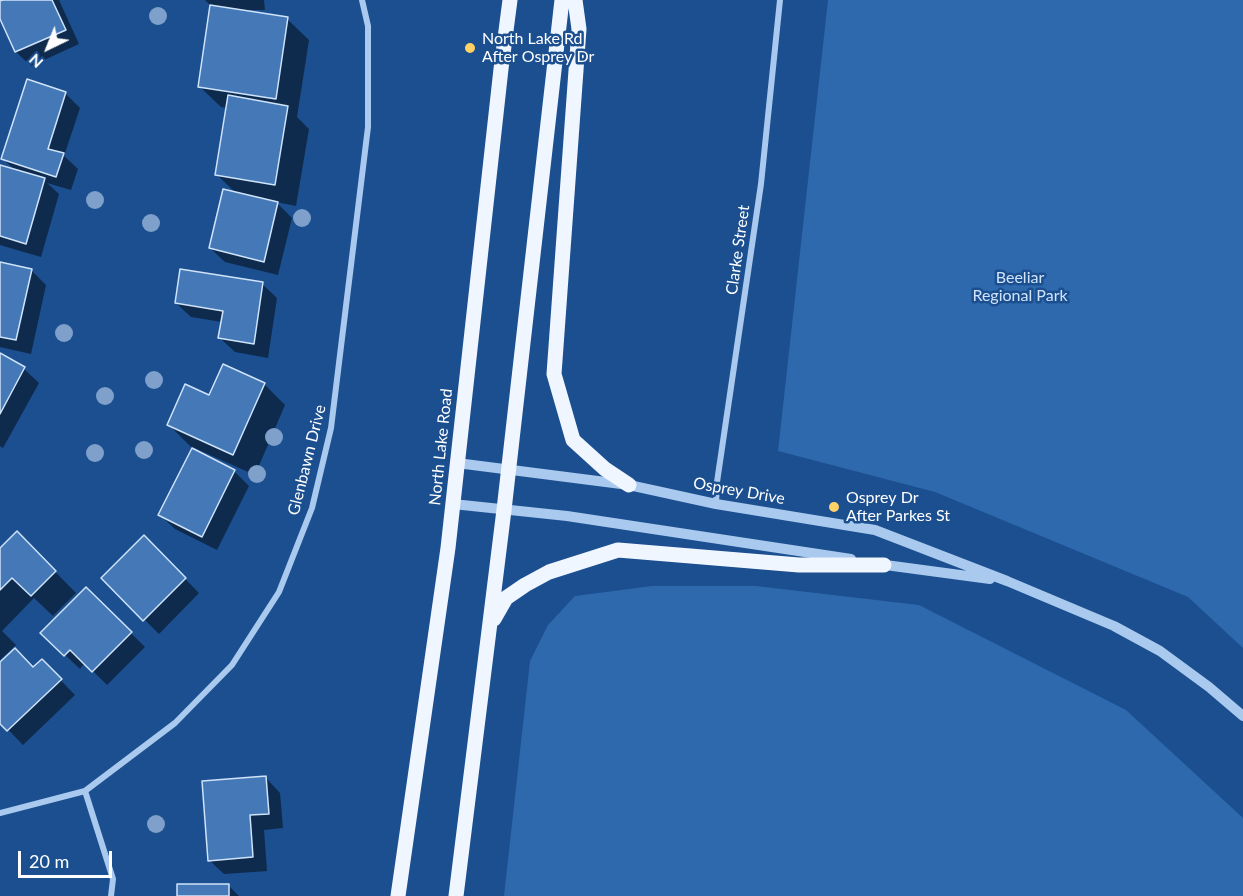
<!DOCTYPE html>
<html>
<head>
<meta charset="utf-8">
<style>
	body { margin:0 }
	#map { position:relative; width:1243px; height:896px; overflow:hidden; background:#1b4f8f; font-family:Lato,sans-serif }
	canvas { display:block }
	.north { position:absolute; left:18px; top:18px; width:60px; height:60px; -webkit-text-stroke:4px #1b4f8f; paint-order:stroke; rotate:223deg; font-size:16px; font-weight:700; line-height:24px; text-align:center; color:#fff }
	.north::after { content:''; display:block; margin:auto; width:21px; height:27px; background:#fff; clip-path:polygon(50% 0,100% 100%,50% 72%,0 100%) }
	.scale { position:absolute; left:18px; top:851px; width:94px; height:27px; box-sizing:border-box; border:3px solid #fff; border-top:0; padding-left:8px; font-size:18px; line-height:21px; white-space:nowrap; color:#fff; -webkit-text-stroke:4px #1b4f8f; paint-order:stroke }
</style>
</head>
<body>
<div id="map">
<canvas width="1243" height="896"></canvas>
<div class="north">N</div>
<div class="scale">20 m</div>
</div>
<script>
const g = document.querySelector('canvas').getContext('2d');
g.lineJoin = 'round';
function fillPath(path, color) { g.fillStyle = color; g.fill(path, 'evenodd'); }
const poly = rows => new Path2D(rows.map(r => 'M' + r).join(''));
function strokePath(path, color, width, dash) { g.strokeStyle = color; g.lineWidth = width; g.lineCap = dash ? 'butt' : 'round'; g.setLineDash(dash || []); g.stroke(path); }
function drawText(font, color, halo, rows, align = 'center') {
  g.font = font + ' Lato,sans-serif'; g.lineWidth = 5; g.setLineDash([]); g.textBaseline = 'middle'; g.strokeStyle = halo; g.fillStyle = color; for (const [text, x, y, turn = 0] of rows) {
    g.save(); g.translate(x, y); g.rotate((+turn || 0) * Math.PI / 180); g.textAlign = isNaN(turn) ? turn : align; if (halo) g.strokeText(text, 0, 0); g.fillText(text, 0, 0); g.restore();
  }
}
const green = poly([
	[828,0,1243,0,1243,648,1188,597,935,492,778,451],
	[652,586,756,586,919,605,1126,710,1243,818,1243,896,504,896,530,661,548,625,575,596]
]);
const shadow = poly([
	[6,0,59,0,79,44,31,66,16,52,0,15,0,3],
	[205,0,264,0,265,10,243,10,287,19,309,40,297,117,309,129,296,206,276,202,292,218,278,275,225,262,210,248,236,193,216,174,227,108,221,107,199,86,211,6],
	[65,93,80,108,64,156,78,169,71,190,47,183,59,194,41,257,0,245,0,167,16,171,3,159],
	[0,264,32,271,46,285,31,354,0,347],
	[262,284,277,298,268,358,235,352,220,338,222,322,191,317,176,303],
	[0,355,24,369,39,383,3,448,0,446],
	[264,384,285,405,255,475,190,446,169,425,210,397],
	[234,471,249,486,217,550,175,529,160,515],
	[17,533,76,593,53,616,34,598,2,631,16,645,0,660,0,550],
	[144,537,199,593,159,634,103,578],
	[86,589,145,647,107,685,85,663,80,669,42,633],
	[42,661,75,695,23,745,0,721,0,662,33,669],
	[266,778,280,793,283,828,264,830,267,871,224,874,209,860],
	[228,885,239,896,178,896]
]);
const building = poly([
	[3,0,52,0,66,30,15,52,0,19,0,1,3,0],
	[210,5,288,17,276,99,198,87,210,5],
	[27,79,66,92,48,149,64,153,56,177,1,159,27,79],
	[228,95,288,106,275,185,215,175,228,95],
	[0,165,45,178,26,244,0,236,0,165],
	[223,189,278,202,264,262,209,248,223,189],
	[0,262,32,269,16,340,0,337,0,262],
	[180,269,263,282,254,344,218,338,223,311,175,303,180,269],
	[0,353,25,367,0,414,0,353],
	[223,364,265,383,233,455,167,425,185,384,209,395,223,364],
	[192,448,235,470,202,537,158,515,192,448],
	[17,531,56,571,31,596,12,578,0,590,0,548,17,531],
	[144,535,186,578,143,621,101,578,144,535],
	[86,587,132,632,92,672,70,650,64,656,40,633,86,587],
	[15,648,33,667,42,659,62,679,7,731,0,724,0,662,15,648],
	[266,776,269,814,250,815,253,857,208,861,202,781,266,776],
	[177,884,229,884,229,896,177,896,177,884]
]);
const minor = poly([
	[716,504,717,482,761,184,780,0],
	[85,791,113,879,111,896],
	[0,813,85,791,175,723,232,665,279,592,312,508,331,428,368,127,368,26,362,0]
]);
const tertiary = poly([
	[457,463,629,485,716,504,875,530,1007,581,1114,626,1160,651,1209,687,1243,716],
	[453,504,567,516,851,559],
	[878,564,990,579]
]);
const primary = poly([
	[575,0,579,29,554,374,573,440,605,469,629,485],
	[494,619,506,598,525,585,549,572,618,550,799,565,884,565],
	[398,896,448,548,501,69,510,0],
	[456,896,504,510,562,0]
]);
const trees = [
	[158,16],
	[95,200],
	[302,218],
	[151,223],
	[64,333],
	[154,380],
	[105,396],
	[274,437],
	[144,450],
	[95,453],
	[257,474],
	[156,824]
];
const markers = [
	[470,48,6,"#ffd166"],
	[834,507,6,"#ffd166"]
];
const poiNames = [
	["North Lake Rd",482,39],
	["After Osprey Dr",482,57],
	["Osprey Dr",846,498],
	["After Parkes St",846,516]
];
const streetNames = [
	["Clarke Street",738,250,-82],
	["North Lake Road",441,447,-84],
	["Glenbawn Drive",307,460,-76],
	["Osprey Drive",739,491,10]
];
const parkNames = [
	["Beeliar",1020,278],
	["Regional Park",1020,296]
];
fillPath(green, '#2e69ad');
fillPath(shadow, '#0007');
fillPath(building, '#4478b7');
strokePath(building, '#cfe3fa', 1.5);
strokePath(minor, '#a9c9ee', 6);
strokePath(tertiary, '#a9c9ee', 10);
strokePath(primary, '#f0f6ff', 15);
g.fillStyle = '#7ea0ca';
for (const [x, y] of trees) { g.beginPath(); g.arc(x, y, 9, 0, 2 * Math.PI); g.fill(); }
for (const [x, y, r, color] of markers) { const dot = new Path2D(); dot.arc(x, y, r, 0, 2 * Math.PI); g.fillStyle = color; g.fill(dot); strokePath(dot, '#1b4f8f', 2); }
drawText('16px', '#fff', '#1b4f8f', poiNames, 'left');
drawText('16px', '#fff', '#1b4f8f', streetNames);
drawText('16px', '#cfe3fa', '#1b4f8f', parkNames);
</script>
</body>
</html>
